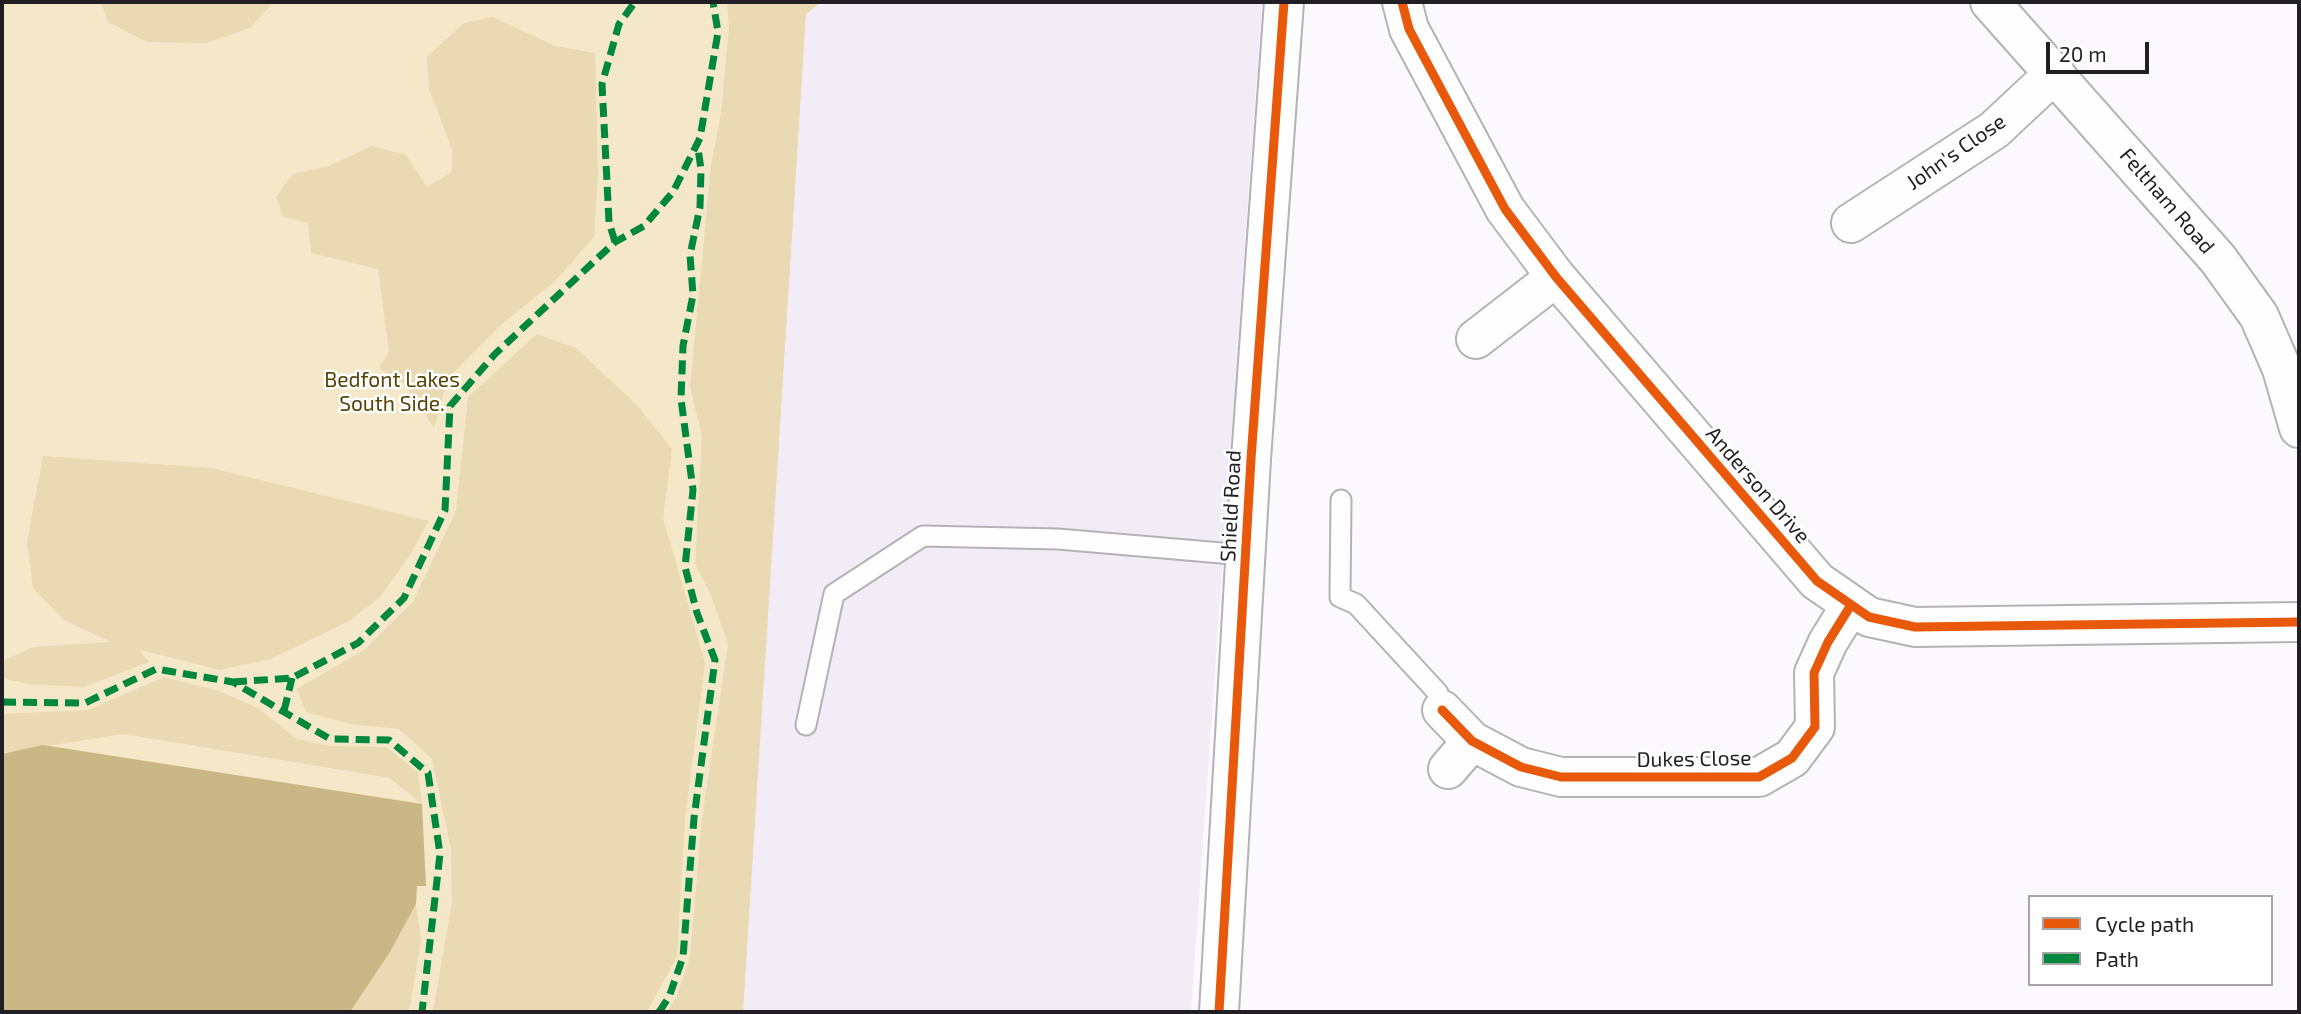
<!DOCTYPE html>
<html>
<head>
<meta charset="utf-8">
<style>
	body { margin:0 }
	#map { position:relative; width:2301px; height:1014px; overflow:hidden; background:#fbf9fd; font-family:"Exo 2",sans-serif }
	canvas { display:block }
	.frame { position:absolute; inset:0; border:4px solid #211f23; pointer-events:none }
	.legend { position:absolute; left:2028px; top:895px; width:245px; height:91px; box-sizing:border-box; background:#fff; border:2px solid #a6a5a7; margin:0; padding:9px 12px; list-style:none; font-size:21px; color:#211f23 }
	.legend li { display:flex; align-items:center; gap:14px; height:35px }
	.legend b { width:35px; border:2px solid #a6a5a7 }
	.scale { position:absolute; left:2046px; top:42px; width:103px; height:32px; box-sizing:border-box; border:4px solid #211f23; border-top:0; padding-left:9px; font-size:21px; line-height:24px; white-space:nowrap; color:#211f23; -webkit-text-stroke:5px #fff; paint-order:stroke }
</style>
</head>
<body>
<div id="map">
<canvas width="2301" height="1014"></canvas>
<div class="frame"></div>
<ul class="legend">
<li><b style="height:9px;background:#e8590c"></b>Cycle path</li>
<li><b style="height:9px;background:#00873e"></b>Path</li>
</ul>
<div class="scale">20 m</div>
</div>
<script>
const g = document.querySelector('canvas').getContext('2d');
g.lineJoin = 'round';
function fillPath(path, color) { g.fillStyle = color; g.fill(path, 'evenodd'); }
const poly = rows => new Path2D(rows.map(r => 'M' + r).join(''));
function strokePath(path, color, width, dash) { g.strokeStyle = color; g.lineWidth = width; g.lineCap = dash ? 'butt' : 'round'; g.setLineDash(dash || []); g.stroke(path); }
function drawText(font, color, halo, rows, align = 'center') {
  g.font = font + ' "Exo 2",sans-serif'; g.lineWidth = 5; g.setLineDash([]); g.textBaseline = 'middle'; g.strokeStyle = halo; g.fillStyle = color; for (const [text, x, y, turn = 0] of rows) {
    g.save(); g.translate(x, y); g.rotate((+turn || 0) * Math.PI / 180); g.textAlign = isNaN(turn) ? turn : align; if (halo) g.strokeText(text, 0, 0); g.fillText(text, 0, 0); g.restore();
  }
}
const built = poly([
	[821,2,1262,2,1191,1012,743,1012,806,14]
]);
const green = poly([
	[2,2,821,2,806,14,743,1012,2,1012]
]);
const forest = poly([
	[101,2,274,2,250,28,206,43,147,42,108,22],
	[727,2,821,2,806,14,743,1012,667,1012,676,998,690,957,702,819,728,644,710,593,695,564,702,436,690,387,711,165,721,114,729,27],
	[493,17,555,46,595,53,598,175,594,237,555,281,503,323,448,378,434,428,406,385,379,368,389,352,378,269,311,253,308,223,283,217,276,197,293,174,329,166,372,146,406,155,427,187,452,172,452,149,429,89,427,57,464,23],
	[537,334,576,348,637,405,672,449,663,518,705,663,685,819,677,956,647,1012,433,1012,452,902,451,849,432,759,399,729,350,724,306,712,297,689,364,650,413,602,456,511,468,397],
	[43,456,211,468,429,521,408,558,380,597,349,621,271,659,219,670,138,649,149,662,84,687,28,684,2,678,5,660,33,647,111,642,64,620,33,588,27,542],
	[164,677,219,691,258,708,297,739,330,746,386,747,418,772,422,804,390,778,123,734,2,753,2,714,88,710],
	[416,904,421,940,409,1012,350,1012,390,952]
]);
const water = poly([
	[43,745,422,804,426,886,417,886,416,904,390,952,350,1012,2,1012,2,754]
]);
const lane = poly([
	[1341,500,1340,597,1356,604,1438,693,1442,710],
	[806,725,834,594,923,536,1058,539,1245,555]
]);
const street = poly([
	[1402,2,1409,29,1505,209,1556,277,1817,581,1869,617,1915,627,2299,622],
	[1851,223,1994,130,2055,73],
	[1476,339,1556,277],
	[1442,710,1472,741,1521,767,1561,777,1759,777,1792,758,1815,727,1814,673,1828,642,1851,605],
	[1448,769,1472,741],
	[1219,1012,1251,459,1284,2]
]);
const secondary = poly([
	[1990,2,2218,259,2259,316,2282,369,2299,428]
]);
const quiet = poly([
	[615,242,609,222,602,84,619,24,635,2],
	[233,682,292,678,358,643,404,598,445,510,450,406,495,354,615,242,644,226,673,192,700,138,718,32,713,2],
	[2,702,85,703,156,669,233,682,330,739,389,740,428,773,440,854,422,1012],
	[284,711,292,678],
	[659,1012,669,997,683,957,694,818,715,660,697,613,685,567,693,490,681,399,683,346,693,295,690,255,700,207,701,169,697,142]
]);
const cycleway = poly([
	[1402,2,1409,29,1505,209,1556,277,1817,581,1869,617,1915,627,2299,622],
	[1442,710,1472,741,1521,767,1561,777,1759,777,1792,758,1815,727,1814,673,1828,642,1851,605],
	[1219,1012,1251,459,1284,2]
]);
const streetNames = [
	["John's Close",1956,152,-35],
	["Feltham Road",2167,201,49],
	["Anderson Drive",1758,485,49],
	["Shield Road",1231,506,-87],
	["Dukes Close",1694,759,-1]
];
const parkNames = [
	["Bedfont Lakes",392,380],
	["South Side.",392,404]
];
fillPath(built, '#f2ecf7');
fillPath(green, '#f5e8c9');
fillPath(forest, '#e9dab3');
fillPath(water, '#c9b885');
strokePath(lane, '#b4b2b5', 23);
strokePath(street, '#b4b2b5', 42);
strokePath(secondary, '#b4b2b5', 42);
strokePath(lane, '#fefeff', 19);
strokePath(street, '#fefeff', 38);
strokePath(secondary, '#fefeff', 38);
strokePath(quiet, '#00873e', 7, [14, 7]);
strokePath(cycleway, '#e8590c', 9);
drawText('21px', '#211f23', '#fff', streetNames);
drawText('21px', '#554406', '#fff', parkNames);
</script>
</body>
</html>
